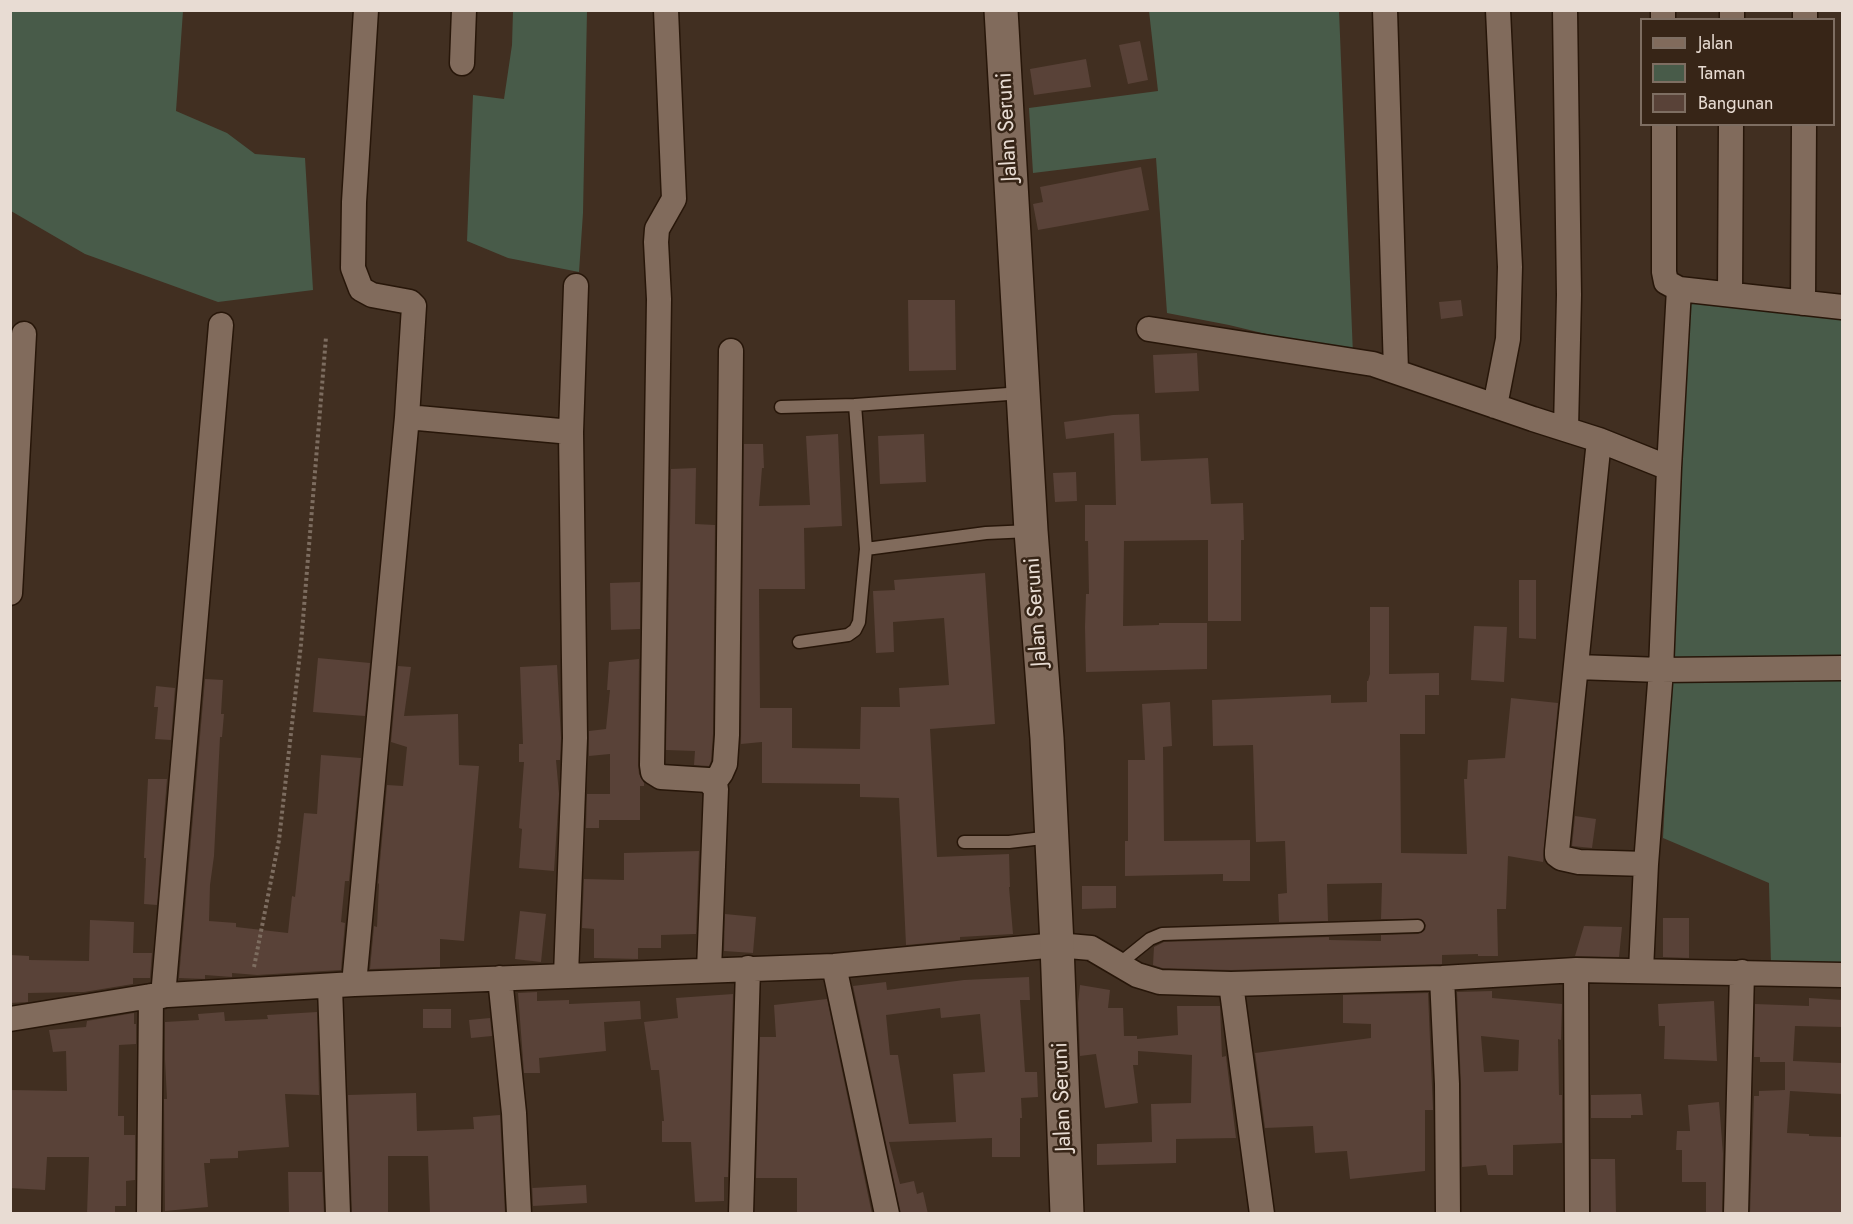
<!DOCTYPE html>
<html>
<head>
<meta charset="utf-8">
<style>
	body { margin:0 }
	#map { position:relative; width:1853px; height:1224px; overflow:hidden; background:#412f21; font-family:Jost,sans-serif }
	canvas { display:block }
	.frame { position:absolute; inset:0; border:12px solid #e8dcd3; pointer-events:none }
	.legend { position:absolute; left:1640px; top:18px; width:195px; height:108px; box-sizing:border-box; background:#372517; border:2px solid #7e6e62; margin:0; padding:8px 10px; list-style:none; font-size:18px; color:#e8dcd3 }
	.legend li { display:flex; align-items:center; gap:12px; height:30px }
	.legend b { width:30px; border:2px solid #7e6e62 }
</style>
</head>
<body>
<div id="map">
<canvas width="1853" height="1224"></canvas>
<div class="frame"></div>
<ul class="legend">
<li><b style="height:8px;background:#816b5c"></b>Jalan</li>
<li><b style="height:16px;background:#485b49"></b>Taman</li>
<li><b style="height:16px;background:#594238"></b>Bangunan</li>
</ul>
</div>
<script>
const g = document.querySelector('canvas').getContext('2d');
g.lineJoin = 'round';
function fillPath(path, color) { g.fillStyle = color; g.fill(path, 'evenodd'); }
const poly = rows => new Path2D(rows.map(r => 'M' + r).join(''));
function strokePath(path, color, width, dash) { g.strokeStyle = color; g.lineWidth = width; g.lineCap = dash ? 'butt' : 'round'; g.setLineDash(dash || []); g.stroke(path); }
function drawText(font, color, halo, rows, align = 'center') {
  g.font = font + ' Jost,sans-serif'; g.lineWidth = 5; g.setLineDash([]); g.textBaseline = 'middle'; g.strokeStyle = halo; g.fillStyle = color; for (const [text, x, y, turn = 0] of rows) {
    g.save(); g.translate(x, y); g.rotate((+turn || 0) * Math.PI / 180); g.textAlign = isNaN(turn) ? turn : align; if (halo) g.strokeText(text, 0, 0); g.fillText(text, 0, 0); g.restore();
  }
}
const green = poly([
	[11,10,183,11,176,111,227,133,255,154,305,158,313,290,218,302,85,254,11,211],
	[513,11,587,11,583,213,579,272,508,258,467,241,473,95,504,99,512,45],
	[1149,11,1339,11,1353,355,1229,325,1167,313,1156,158,1033,173,1029,108,1158,91],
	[1691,290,1842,312,1842,968,1771,965,1769,883,1663,838]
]);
const building = poly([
	[1140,41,1148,80,1128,84,1119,45],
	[1086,59,1091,87,1034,95,1030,69],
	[1141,167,1149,210,1038,230,1033,204,1043,202,1040,187],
	[908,300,955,300,956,370,909,371],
	[1461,300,1463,316,1441,319,1439,302],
	[1197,353,1199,391,1155,393,1153,355],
	[1139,414,1141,461,1208,458,1211,504,1243,503,1244,540,1241,540,1241,621,1208,621,1208,540,1124,541,1123,626,1159,625,1159,623,1207,623,1207,669,1086,672,1085,627,1086,594,1089,594,1088,541,1085,541,1085,505,1116,505,1114,433,1066,439,1064,422,1113,415],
	[838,434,842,526,804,528,805,589,759,589,760,708,792,708,792,748,860,749,861,707,900,707,899,688,949,685,944,618,893,622,894,652,876,653,873,591,895,590,894,580,985,573,995,724,930,729,937,857,1009,854,1010,887,1009,887,1013,934,960,937,960,940,906,945,899,798,860,797,860,784,762,783,762,742,741,744,744,444,763,444,764,468,762,468,759,506,810,505,806,436],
	[924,434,926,482,880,484,878,436],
	[696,468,695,524,715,525,713,734,711,761,709,766,694,765,695,751,666,750,671,469],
	[1076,472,1077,501,1055,502,1053,473],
	[1519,580,1536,580,1536,639,1519,638],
	[640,582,640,629,611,630,610,583],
	[1370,607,1389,607,1389,674,1439,673,1439,695,1425,695,1425,734,1400,734,1401,853,1467,854,1464,779,1467,779,1468,760,1505,758,1511,698,1558,703,1543,862,1508,856,1506,909,1497,909,1498,956,1478,956,1478,954,1442,955,1442,964,1231,970,1162,968,1153,965,1154,947,1164,942,1329,937,1329,940,1381,941,1381,935,1418,934,1425,930,1426,925,1421,919,1381,919,1382,883,1327,884,1328,921,1279,922,1278,894,1287,893,1285,841,1256,842,1253,745,1213,746,1212,700,1331,695,1331,703,1367,702,1367,681,1368,681,1370,674],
	[1474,626,1507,627,1504,682,1471,680],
	[318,658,370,663,365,716,313,712],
	[639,659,638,765,639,774,644,783,644,786,640,786,640,820,599,820,599,828,586,828,587,794,610,794,610,754,589,756,589,731,606,729,610,690,607,690,609,662],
	[557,665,561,738,560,760,556,760,559,794,554,871,519,868,522,829,519,828,524,762,519,762,519,744,523,744,520,667],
	[398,666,411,667,404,716,458,714,459,765,479,766,464,941,440,939,440,967,370,969,374,926,377,927,379,884,378,883,387,785,403,786,407,747,391,742],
	[205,679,223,680,221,714,224,714,222,737,220,737,214,856,210,885,209,921,236,923,236,927,288,933,292,896,295,897,304,813,317,814,321,755,361,758,349,881,345,881,341,922,345,923,341,970,257,975,232,973,232,977,205,975,205,979,179,978],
	[156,686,175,688,171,740,155,739,158,707,154,707],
	[1170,702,1172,746,1163,747,1164,841,1250,840,1250,881,1223,881,1223,874,1125,876,1125,841,1128,841,1128,760,1145,760,1142,704],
	[148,779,167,779,157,905,144,904,146,858,144,858],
	[1575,816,1596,819,1592,848,1572,846],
	[699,851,696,934,661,935,661,948,638,948,638,959,594,958,594,929,582,928,584,879,624,880,624,853],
	[1082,886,1116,886,1116,908,1082,909],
	[520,911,546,914,541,962,515,959],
	[725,914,756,917,753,953,724,951],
	[1663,918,1689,918,1689,958,1663,957],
	[90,920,134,922,133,953,152,953,150,978,133,978,133,984,84,992,28,993,28,1002,10,1003,10,955,29,956,29,960,89,961],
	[1584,926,1622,927,1619,957,1575,956],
	[1029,977,1030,1000,1020,1000,1025,1072,1037,1072,1038,1097,1021,1098,1022,1118,1020,1118,1020,1157,992,1157,992,1138,889,1142,900,1184,914,1181,917,1194,923,1192,928,1214,901,1214,853,986,886,982,887,990,964,980],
	[940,1008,941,1018,980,1014,985,1072,953,1074,956,1122,909,1124,898,1055,890,1055,886,1015],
	[1080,985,1110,990,1108,1008,1123,1008,1124,1036,1137,1036,1137,1039,1178,1035,1177,1006,1220,1006,1222,1057,1226,1056,1236,1138,1176,1139,1176,1163,1097,1165,1097,1144,1152,1142,1151,1104,1191,1103,1192,1055,1138,1051,1138,1065,1133,1065,1138,1103,1105,1108,1096,1054,1080,1056,1078,1003],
	[1492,991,1492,998,1562,1004,1561,1040,1558,1039,1559,1095,1562,1095,1562,1143,1513,1145,1513,1175,1488,1175,1486,1165,1462,1167,1461,1084,1457,992],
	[1481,1036,1519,1040,1518,1071,1484,1072],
	[537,992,537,1001,569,1000,569,1004,640,1001,641,1019,604,1022,606,1051,539,1058,540,1073,524,1073,518,993],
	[1428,993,1433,1110,1425,1110,1425,1171,1350,1179,1347,1151,1315,1153,1313,1126,1265,1128,1255,1053,1371,1038,1371,1024,1343,1023,1343,995],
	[733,994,728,1177,724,1177,724,1201,695,1202,691,1142,662,1142,662,1121,664,1121,659,1070,651,1070,644,1022,678,1018,676,998],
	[1809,998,1842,1000,1842,1027,1795,1026,1793,1061,1842,1063,1842,1094,1790,1091,1787,1133,1809,1134,1809,1136,1842,1137,1842,1214,1750,1214,1754,1096,1759,1096,1759,1091,1785,1090,1785,1062,1760,1062,1760,1057,1754,1057,1755,1004,1809,1006],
	[827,999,872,1214,797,1214,797,1178,756,1178,760,1037,776,1037,774,1005],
	[1714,1001,1717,1061,1664,1059,1665,1026,1659,1026,1658,1004],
	[423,1009,451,1009,451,1028,423,1028],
	[224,1012,225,1021,268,1019,267,1015,317,1012,319,1095,285,1094,289,1147,238,1151,238,1158,210,1159,210,1163,204,1163,208,1207,165,1211,164,1099,167,1099,165,1060,165,1022,199,1020,198,1014],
	[134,1013,134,1024,136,1024,136,1044,119,1045,118,1116,124,1116,124,1135,135,1135,135,1180,126,1181,126,1206,115,1206,115,1214,87,1214,89,1157,47,1157,45,1190,10,1188,10,1090,67,1091,66,1051,53,1052,49,1030,86,1027,87,1021],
	[490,1018,492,1036,471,1038,469,1020],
	[416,1093,417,1131,474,1129,473,1117,500,1115,505,1214,430,1214,428,1156,388,1156,388,1214,352,1214,348,1095],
	[1641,1094,1643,1115,1631,1115,1631,1118,1591,1118,1591,1095],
	[1719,1102,1723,1154,1722,1214,1706,1214,1706,1182,1682,1182,1682,1150,1676,1150,1677,1131,1690,1131,1688,1105],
	[1591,1159,1615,1159,1616,1214,1591,1214],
	[288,1172,322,1172,324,1214,289,1214],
	[532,1183,532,1188,586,1185,587,1203,533,1206]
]);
const path = poly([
	[254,967,279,840,301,644,326,337]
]);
const service = poly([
	[855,405,866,549],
	[781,407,855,405,1022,393],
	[799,642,848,635,855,630,859,622,866,549,986,533,1030,531],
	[964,842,1009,842,1051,837],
	[1119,964,1150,939,1162,934,1418,926]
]);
const minor = poly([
	[666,10,674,199,657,229,656,242,659,299,652,765,653,772,661,777,708,780,716,789,709,970],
	[1385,10,1396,371],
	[1565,10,1569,295,1566,429],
	[1663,10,1663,20],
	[1732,20,1732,10],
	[1805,20,1805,10],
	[462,63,464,10],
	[1664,124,1664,272,1666,282,1679,289],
	[1730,294,1731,124],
	[1803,303,1804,124],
	[1149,329,1373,364,1533,419,1599,440,1669,468],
	[1495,406,1508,339,1510,267,1498,10],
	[407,417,571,432],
	[1599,440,1557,851,1557,855,1561,858,1579,862,1646,864],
	[10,593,24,334],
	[1577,667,1661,670,1842,668],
	[713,784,721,773,725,764,727,735,731,351],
	[834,966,887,1214],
	[1576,970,1577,1214],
	[1641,970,1646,864,1661,670,1669,468,1679,289,1842,307],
	[566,975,575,738,571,432,576,286],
	[500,978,514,1113,519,1214],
	[1442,978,1447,1084,1448,1214],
	[354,984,407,417,414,306,410,302,372,295,361,289,353,268,354,202,366,10],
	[1231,984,1262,1214],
	[330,987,338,1214],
	[163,996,221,325],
	[10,1019,151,996,354,984,834,966,1057,945,1091,948,1137,975,1160,982,1231,984,1442,978,1576,970,1842,975],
	[149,1214,151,996],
	[741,1214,748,968],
	[1736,1214,1742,972]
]);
const secondary = poly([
	[1001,10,1031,531,1047,738,1057,945,1067,1214]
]);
const streetNames = [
	["Jalan Seruni",1008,127,-93],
	["Jalan Seruni",1037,612,-94],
	["Jalan Seruni",1063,1097,-92]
];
fillPath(green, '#485b49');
fillPath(building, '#594238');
strokePath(service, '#271609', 15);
strokePath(minor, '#271609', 27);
strokePath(secondary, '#271609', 36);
strokePath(path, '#7d6d60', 4, [3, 3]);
strokePath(service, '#816b5c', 12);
strokePath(minor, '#816b5c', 24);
strokePath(secondary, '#816b5c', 33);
drawText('22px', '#e8dcd3', '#372517', streetNames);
</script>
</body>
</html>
